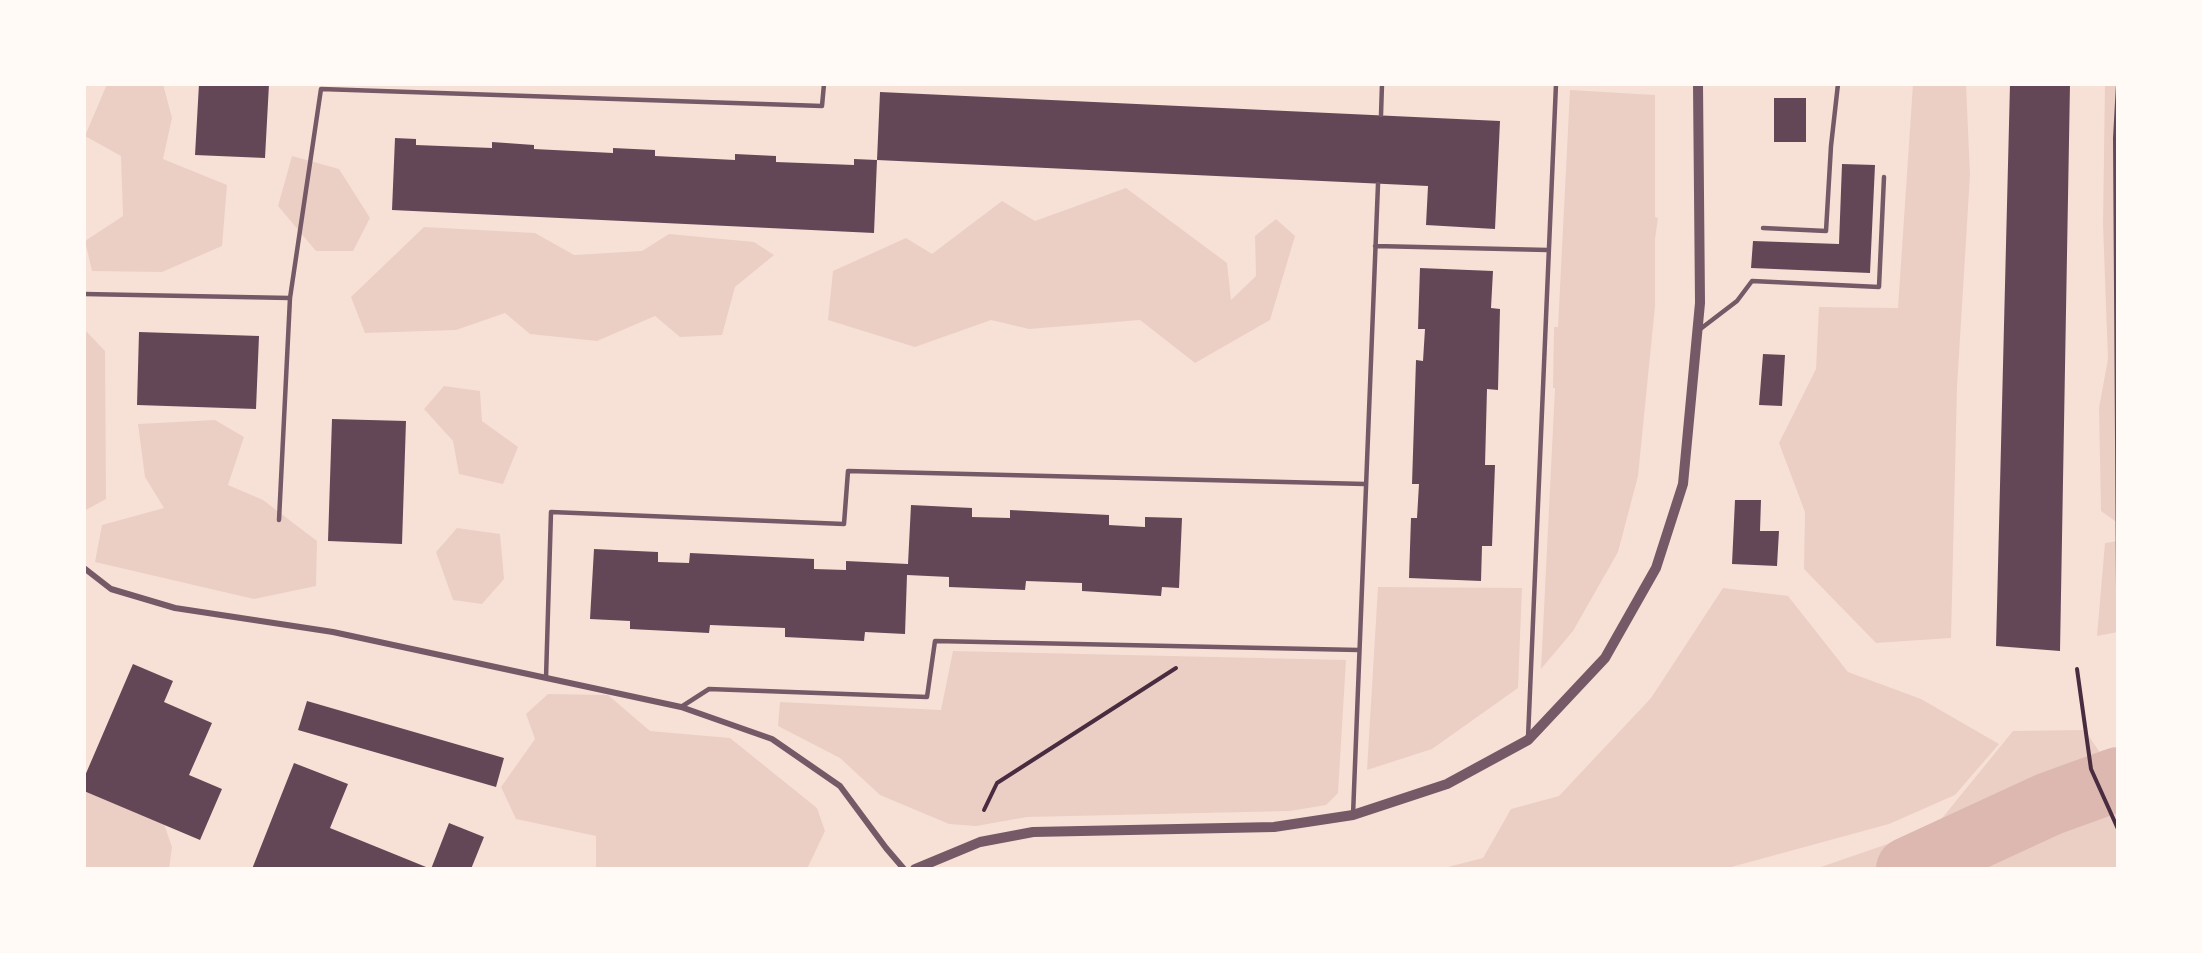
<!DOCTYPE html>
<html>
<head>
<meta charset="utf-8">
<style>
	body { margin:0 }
	#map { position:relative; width:2202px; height:953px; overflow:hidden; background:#f7e1d7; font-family:"Work Sans",sans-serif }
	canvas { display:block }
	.frame { position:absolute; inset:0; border:86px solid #fffaf5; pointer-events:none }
</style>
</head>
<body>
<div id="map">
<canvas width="2202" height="953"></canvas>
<div class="frame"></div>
</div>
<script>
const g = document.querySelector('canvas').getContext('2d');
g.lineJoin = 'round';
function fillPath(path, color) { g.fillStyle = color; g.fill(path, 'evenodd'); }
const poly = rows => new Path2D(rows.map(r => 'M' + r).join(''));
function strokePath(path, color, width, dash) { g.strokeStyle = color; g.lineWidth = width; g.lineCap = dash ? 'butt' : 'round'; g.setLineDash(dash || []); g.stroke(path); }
const green = poly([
	[107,84,163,84,172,118,163,159,227,185,222,246,162,272,92,271,85,241,123,216,121,156,85,136],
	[1913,84,1966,84,1970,175,1957,387,1951,638,1876,643,1804,569,1805,512,1779,443,1816,369,1819,307,1898,308],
	[2105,84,2118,84,2118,523,2101,511,2099,408,2108,359,2103,224],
	[1570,90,1655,95,1655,217,1658,218,1655,239,1655,306,1638,476,1618,552,1573,631,1541,669,1555,388,1553,388,1554,327,1558,327],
	[292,156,339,169,370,218,353,251,316,251,278,206],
	[1126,188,1227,263,1231,300,1256,276,1255,236,1276,219,1295,236,1270,320,1195,363,1140,320,1029,329,991,320,915,347,828,320,833,271,906,238,932,254,1002,201,1035,221],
	[424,227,535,233,574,255,642,251,669,234,754,242,774,255,735,287,722,335,680,337,655,316,597,341,530,334,505,313,456,330,365,333,351,297],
	[84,329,105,351,106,499,84,511],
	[444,386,480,391,482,421,518,447,503,484,459,474,453,441,424,409],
	[215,420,244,437,228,485,263,500,317,541,316,586,254,599,95,562,102,525,164,508,145,477,138,424],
	[457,528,500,534,504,579,482,604,453,600,436,552],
	[2118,541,2118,632,2097,636,2105,543],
	[1378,587,1522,588,1518,688,1432,749,1367,770],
	[1723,588,1788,596,1848,672,1921,699,1999,744,1955,795,1889,824,1724,869,1440,869,1483,858,1511,809,1559,796,1651,698],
	[953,651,1346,660,1338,793,1326,805,1290,811,1027,817,976,826,949,824,880,795,840,758,778,726,780,702,941,710],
	[548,694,608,695,650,731,730,738,817,808,825,831,807,869,596,869,596,836,516,819,501,787,535,739,526,714],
	[2085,730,2118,780,2118,869,1815,869,1934,828,2013,731],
	[84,782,154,795,172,847,169,869,84,869]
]);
const river = poly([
	[1908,869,2049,804,2118,779]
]);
const building = poly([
	[199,84,269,84,265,158,195,155],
	[2010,84,2070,84,2060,651,1996,646],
	[2116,84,2118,84,2118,588,2116,588,2113,138],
	[880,92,1500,121,1495,229,1426,225,1428,186,877,160],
	[1774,98,1806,98,1806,142,1774,142],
	[395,138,416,139,416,145,492,148,492,142,534,145,534,149,613,153,613,148,655,150,655,156,735,160,735,154,776,156,776,162,854,165,854,159,877,160,874,233,392,210],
	[1842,164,1875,165,1870,273,1751,268,1753,241,1839,244],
	[1420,268,1493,271,1491,308,1500,309,1498,390,1487,389,1485,465,1495,465,1492,546,1482,546,1481,581,1409,578,1411,518,1417,518,1419,484,1412,484,1416,360,1423,361,1425,329,1418,329],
	[139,332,259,336,256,409,137,405],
	[1763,354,1785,355,1782,406,1759,405],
	[332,419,406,421,402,544,328,541],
	[1735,500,1761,500,1760,531,1779,531,1777,566,1732,564],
	[911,505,972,508,972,517,1010,518,1010,510,1109,515,1109,525,1145,527,1145,517,1182,518,1179,588,1162,587,1161,596,1082,591,1082,583,1026,581,1025,590,949,587,949,577,907,575,905,634,865,632,864,641,785,637,785,628,710,625,709,633,630,629,630,621,590,619,594,549,658,552,658,562,689,563,690,553,814,559,814,569,846,570,846,561,908,564],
	[133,664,173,681,164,702,212,723,189,775,222,789,200,840,84,791,84,778],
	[307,701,504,758,496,787,298,730],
	[294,763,348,784,330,828,431,869,449,823,484,837,471,869,291,869,286,867,285,869,252,869]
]);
const path = poly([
	[2077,669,2091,769,2118,829],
	[984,810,997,783,1176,668]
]);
const service = poly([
	[1381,115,1382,84],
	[1763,228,1826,231,1831,146,1838,84],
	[1375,246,1548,250],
	[84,294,290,298,321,89,822,106,824,84],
	[1699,330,1737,301,1752,281,1879,287,1884,177],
	[279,520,290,298],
	[546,678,551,512,844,524,848,471,1365,484],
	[681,707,709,689,927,697,935,641,1359,650],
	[1528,738,1556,84],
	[1353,815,1378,184]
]);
const minor = poly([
	[84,568,111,589,175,608,333,632,681,707,772,739,840,786,886,848,904,869]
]);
const tertiary = poly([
	[915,869,980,842,1033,832,1274,827,1353,815,1447,784,1528,740,1605,658,1656,568,1683,484,1700,303,1698,84]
]);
fillPath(green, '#ebcfc5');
strokePath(river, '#dcb8b0', 64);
fillPath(building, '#644757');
strokePath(path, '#4a2c40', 4);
strokePath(service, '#755966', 4.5);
strokePath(minor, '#755966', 6);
strokePath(tertiary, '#755966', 10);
</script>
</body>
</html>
